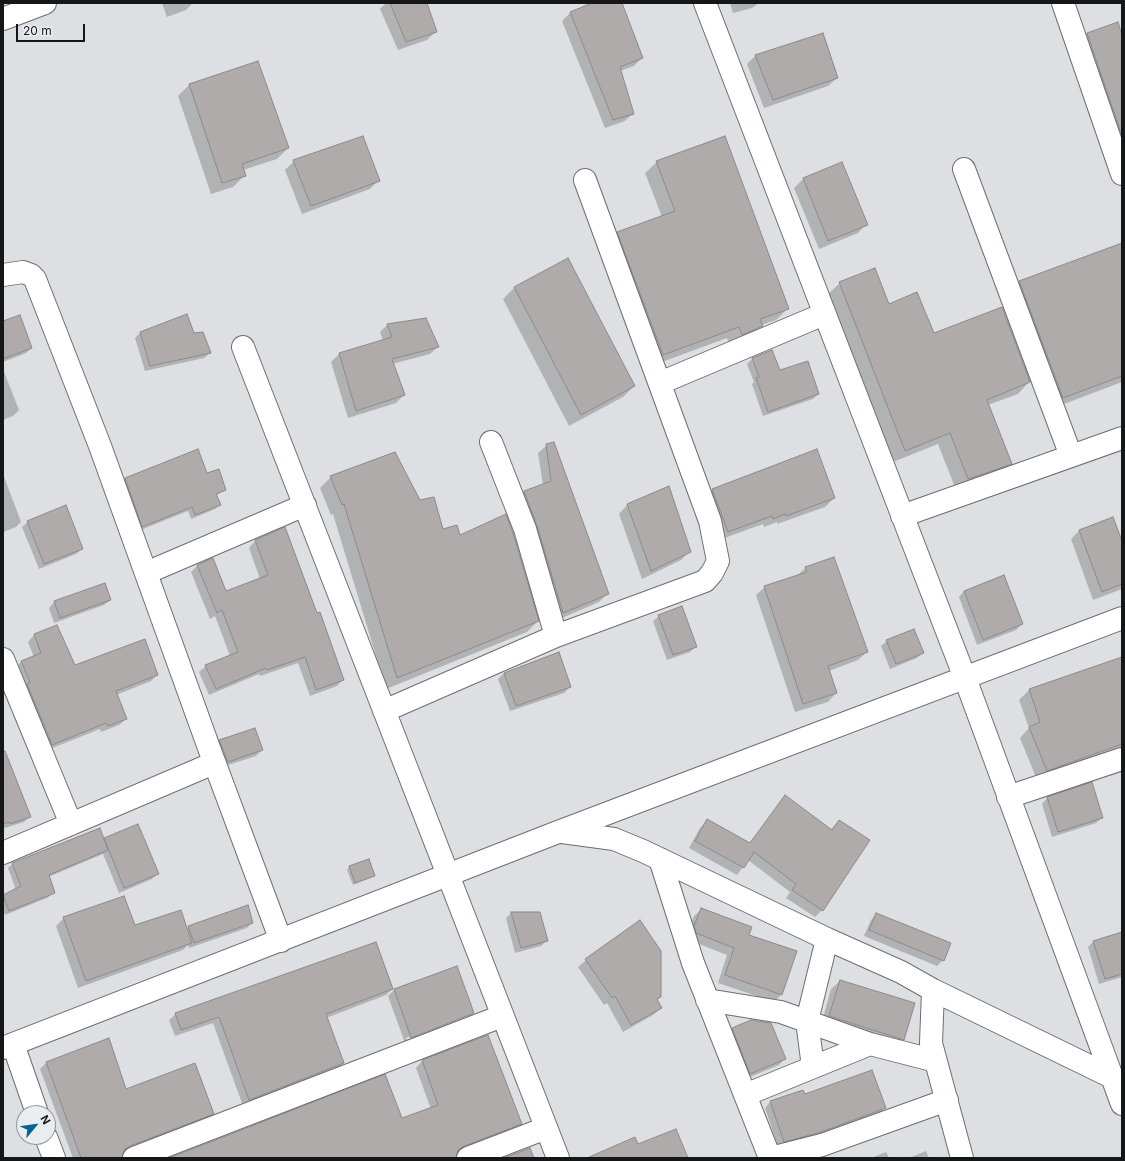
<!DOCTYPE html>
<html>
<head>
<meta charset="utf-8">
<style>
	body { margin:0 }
	#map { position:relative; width:1125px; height:1161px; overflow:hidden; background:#dddfe2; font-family:Inter,sans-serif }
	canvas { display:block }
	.frame { position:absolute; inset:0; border:4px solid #151617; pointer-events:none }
	.north { position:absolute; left:16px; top:1105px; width:40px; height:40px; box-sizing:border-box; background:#eaedef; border:1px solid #959799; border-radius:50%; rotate:61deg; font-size:11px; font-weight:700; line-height:16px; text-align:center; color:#151617 }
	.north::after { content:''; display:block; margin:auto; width:14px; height:18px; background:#076393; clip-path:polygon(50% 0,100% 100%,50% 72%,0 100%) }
	.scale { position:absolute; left:16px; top:24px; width:69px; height:18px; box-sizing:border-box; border:2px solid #151617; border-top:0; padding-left:5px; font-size:12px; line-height:14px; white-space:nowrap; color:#151617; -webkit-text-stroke:3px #eaedef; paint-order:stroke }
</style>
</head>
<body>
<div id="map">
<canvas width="1125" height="1161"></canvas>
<div class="frame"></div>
<div class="north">N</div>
<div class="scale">20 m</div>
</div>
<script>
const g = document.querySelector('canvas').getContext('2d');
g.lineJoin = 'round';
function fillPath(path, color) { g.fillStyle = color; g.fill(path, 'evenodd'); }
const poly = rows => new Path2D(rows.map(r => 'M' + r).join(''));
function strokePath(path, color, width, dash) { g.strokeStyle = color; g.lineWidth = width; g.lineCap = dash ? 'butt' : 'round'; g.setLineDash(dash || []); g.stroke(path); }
const shadow = poly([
	[162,3,191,3,191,5,186,10,167,17],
	[386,3,426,3,436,31,427,40,398,50,380,9],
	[594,3,620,3,642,58,634,66,620,71,633,113,625,121,605,128,562,21,570,13],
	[730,3,759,3,752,8,733,13],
	[1117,24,1122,38,1122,156,1079,43,1087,34],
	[755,56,837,78,828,86,764,108,747,64],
	[189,85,288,148,277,159,243,170,245,175,233,187,211,194,178,96],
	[294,161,378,181,370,189,302,214,285,170],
	[657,162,788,308,776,320,761,325,750,337,730,346,727,338,651,366,606,244,618,233,662,217,645,173],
	[841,163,866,224,858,233,819,249,794,188,803,179],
	[1122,244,1122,382,1051,409,1008,293,1020,282],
	[568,260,634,386,623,397,569,426,503,299,514,288],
	[840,283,888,305,933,334,1029,382,1018,394,988,405,1010,464,999,475,956,490,938,444,893,462,828,294],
	[3,322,31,348,26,353,3,362],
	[387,325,438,347,430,354,392,364,404,395,396,403,348,418,331,362,339,354,383,341,380,332],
	[140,333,194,334,210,353,204,358,145,371,135,338],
	[771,351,779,372,818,394,813,399,763,416,752,384,754,382,747,364,752,359],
	[3,369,19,410,13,416,3,420],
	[547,445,607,594,599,602,555,621,516,500,524,492,543,485,538,453],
	[3,474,21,522,16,527,3,532],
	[331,477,443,530,460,536,538,621,527,632,386,689,333,514,331,515,320,488],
	[125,478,225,489,216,496,220,505,215,509,191,519,188,511,138,531,121,483],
	[668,488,690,551,681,560,642,579,619,514,627,505],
	[713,490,834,498,825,507,777,524,777,522,764,527,763,524,719,540,704,499],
	[28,522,82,549,76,554,39,569,22,527],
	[1080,530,1122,544,1122,589,1093,600,1071,539],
	[255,541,303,581,343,679,337,686,310,696,298,663,260,676,259,674,209,695,199,672,206,666,230,656,215,616,210,619,191,572,197,566,212,559,226,592,260,579,249,548],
	[805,568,867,652,858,660,829,671,836,693,828,702,795,712,756,595,765,587,797,576],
	[104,584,110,600,104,605,54,623,49,608,54,602],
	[964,591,1022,624,1016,630,977,645,959,597],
	[659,616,696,646,690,652,667,660,653,621],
	[57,626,74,666,157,675,151,681,116,695,126,719,119,725,101,732,100,729,45,751,15,668,22,661,34,657,28,642,34,635],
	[887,641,923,653,917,658,890,669,881,646],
	[558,653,570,687,564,693,510,711,498,679,504,673],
	[1122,658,1122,749,1037,780,1020,738,1029,728,1019,700,1029,690],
	[220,741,262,750,256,756,222,767,214,746],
	[3,769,29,817,24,822,5,828,3,827],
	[1091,784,1102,817,1096,823,1052,837,1042,804,1047,798],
	[785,797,830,830,839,821,822,910,815,917,786,898,790,892,748,860,737,875,689,848,700,828,707,821,749,844],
	[137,825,157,874,152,879,119,893,103,854,48,877,53,893,49,897,5,915,3,910,3,896,16,890,8,868,12,864,99,829,103,839],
	[349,867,374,876,353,885,347,870],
	[702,909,748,935,782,994,774,1002,718,983,727,955,689,940,687,934,694,916],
	[511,913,539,913,547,940,541,946,515,953,506,918],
	[876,914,943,960,937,966,864,936,871,920],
	[64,918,134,926,186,929,189,927,252,923,247,928,189,948,188,945,183,950,78,988,56,926],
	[640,921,660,997,657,1000,661,1008,653,1015,623,1032,607,1003,604,1005,578,967,586,960],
	[1122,933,1122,977,1099,984,1088,947,1094,941],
	[456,968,473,1013,467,1019,405,1043,388,996,394,990],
	[468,1015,468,1017,407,1040,406,1038],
	[840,981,903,1039,895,1048,821,1025,831,989],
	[392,989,386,995,326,1018,343,1063,337,1070,243,1106,213,1023,175,1036,169,1020,176,1014],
	[733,1028,784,1059,779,1065,745,1079,727,1034],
	[487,1036,521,1124,514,1130,456,1152,450,1158,171,1158,402,1120,431,1109,416,1068,422,1061],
	[108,1039,126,1090,212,1114,206,1120,122,1152,121,1158,73,1158,40,1069,46,1063],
	[803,1091,804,1096,885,1108,879,1113,812,1138,778,1147,765,1108,770,1102],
	[926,1151,929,1158,909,1158],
	[886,1152,889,1158,871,1158]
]);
const building = poly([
	[390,3,427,3,437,32,406,42,390,3],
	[592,3,622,3,643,58,620,67,634,114,613,120,570,12,592,3],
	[1118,22,1122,35,1122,136,1087,33,1118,22],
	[823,33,838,78,773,100,755,55,823,33],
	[258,61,289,148,242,164,246,176,222,183,189,84,258,61],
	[363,136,380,181,311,206,293,160,363,136],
	[725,136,789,309,760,319,763,326,742,335,739,327,663,355,617,232,675,211,656,161,725,136],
	[842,162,868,225,828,241,803,178,842,162],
	[1122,243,1122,376,1063,398,1019,281,1122,243],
	[568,258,635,386,581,415,514,287,568,258],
	[875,268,889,304,917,292,934,333,1002,307,1030,382,987,400,1012,464,968,479,950,433,905,451,839,282,875,268],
	[187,314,194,333,203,332,211,353,150,366,140,332,187,314],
	[20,315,32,348,3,359,3,321,20,315],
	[426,318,439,347,392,359,405,395,356,411,339,353,392,337,387,324,426,318],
	[772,350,780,370,808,361,819,394,768,412,756,378,759,377,752,358,772,350],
	[554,442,609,594,563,613,537,526,524,491,551,481,546,444,554,442],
	[198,449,207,473,219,469,226,490,216,494,221,505,195,515,192,507,142,527,125,478,198,449],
	[817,449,835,498,786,516,785,514,773,519,772,516,728,532,712,489,817,449],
	[395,452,420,500,434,497,443,529,457,525,460,535,506,514,513,533,539,621,397,678,344,504,342,505,330,476,395,452],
	[669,486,691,552,651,571,627,504,669,486],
	[66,505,83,549,44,564,27,521,66,505],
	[1113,517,1122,541,1122,584,1102,592,1079,530,1113,517],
	[285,527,317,613,320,612,344,680,316,690,305,657,267,670,266,668,216,689,205,665,238,652,222,610,217,613,197,565,213,558,226,591,268,575,255,540,285,527],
	[834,557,868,652,828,666,837,693,803,704,764,586,807,572,805,567,834,557],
	[1004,575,1023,624,983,640,964,591,1004,575],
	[105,583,111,600,60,618,54,601,105,583],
	[682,606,697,647,673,655,658,615,682,606],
	[57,625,75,665,145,639,158,675,116,691,127,719,108,726,106,723,52,745,27,684,30,682,21,661,41,653,34,634,57,625],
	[914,629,924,653,896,664,886,640,914,629],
	[559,652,571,687,516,706,504,673,559,652],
	[1122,657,1122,744,1047,771,1029,727,1040,722,1029,689,1122,657],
	[255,728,263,750,228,762,219,740,255,728],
	[3,751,5,751,31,817,10,824,9,822,3,824,3,751],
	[1092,782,1103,818,1058,832,1047,797,1092,782],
	[785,795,832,830,839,820,870,840,823,911,792,890,796,884,754,852,744,868,695,841,707,819,750,843,785,795],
	[138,824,159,874,124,888,104,838,138,824],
	[100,828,108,850,49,875,55,893,9,911,3,895,21,886,12,863,100,828],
	[369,859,375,876,355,883,349,866,369,859],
	[124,896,135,925,181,910,192,943,86,981,63,917,124,896],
	[248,905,253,923,194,943,188,926,248,905],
	[701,908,752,927,749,935,797,951,782,995,725,975,734,948,696,933,694,926,701,908],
	[511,912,540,912,548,941,521,948,511,912],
	[876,913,951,943,944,961,869,930,876,913],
	[640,920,661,951,661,997,657,999,662,1008,631,1025,615,996,612,998,585,959,640,920],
	[1122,932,1122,974,1105,979,1093,941,1122,932],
	[376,942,393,989,326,1014,344,1063,249,1100,219,1017,181,1030,175,1013,376,942],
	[457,966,474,1013,411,1038,394,989,457,966],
	[840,980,915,1003,904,1040,829,1016,840,980],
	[751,1020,771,1023,786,1059,750,1074,732,1028,751,1020],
	[488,1035,522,1124,464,1146,458,1150,456,1158,169,1158,385,1074,402,1118,438,1105,422,1060,488,1035],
	[109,1038,126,1089,195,1063,214,1114,130,1146,124,1150,122,1158,81,1158,46,1062,109,1038],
	[872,1070,886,1108,818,1133,784,1142,770,1101,803,1090,805,1094,872,1070],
	[676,1129,688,1158,587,1158,635,1137,638,1144,676,1129],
	[530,1148,534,1158,503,1158,530,1148]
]);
const street = poly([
	[705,3,965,678,1122,1104],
	[1063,3,1122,174],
	[964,169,1071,456],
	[3,275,23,272,31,275,35,279,100,446,209,748,281,941],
	[243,347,558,1158],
	[660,383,824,314],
	[491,442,525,529,556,636],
	[902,516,1122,438],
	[146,573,305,505],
	[3,659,71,824],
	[384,711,556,636,705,581,712,573,718,561,710,521,585,180],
	[1008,797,1122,759],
	[562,832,614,839,643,851,827,939,901,972,933,990,1118,1080],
	[3,853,214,763],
	[660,859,693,963,770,1158],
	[933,990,931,1043,962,1158],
	[707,1000,781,1012,870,1044,936,1061],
	[13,1044,37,1113],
	[3,1048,558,832,1122,618],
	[813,1067,807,1021,827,939],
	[745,1095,870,1044],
	[46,1137,54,1158],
	[134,1158,502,1016],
	[468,1158,546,1128],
	[771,1158,822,1145,947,1100]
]);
const secondary = poly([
	[3,19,45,3]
]);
fillPath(shadow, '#0003');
fillPath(building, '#aeabaa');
strokePath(building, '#8c8988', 1);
strokePath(street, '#6c6e70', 24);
strokePath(secondary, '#6c6e70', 24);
strokePath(street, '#fff', 22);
strokePath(secondary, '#fff', 22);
</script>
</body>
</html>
